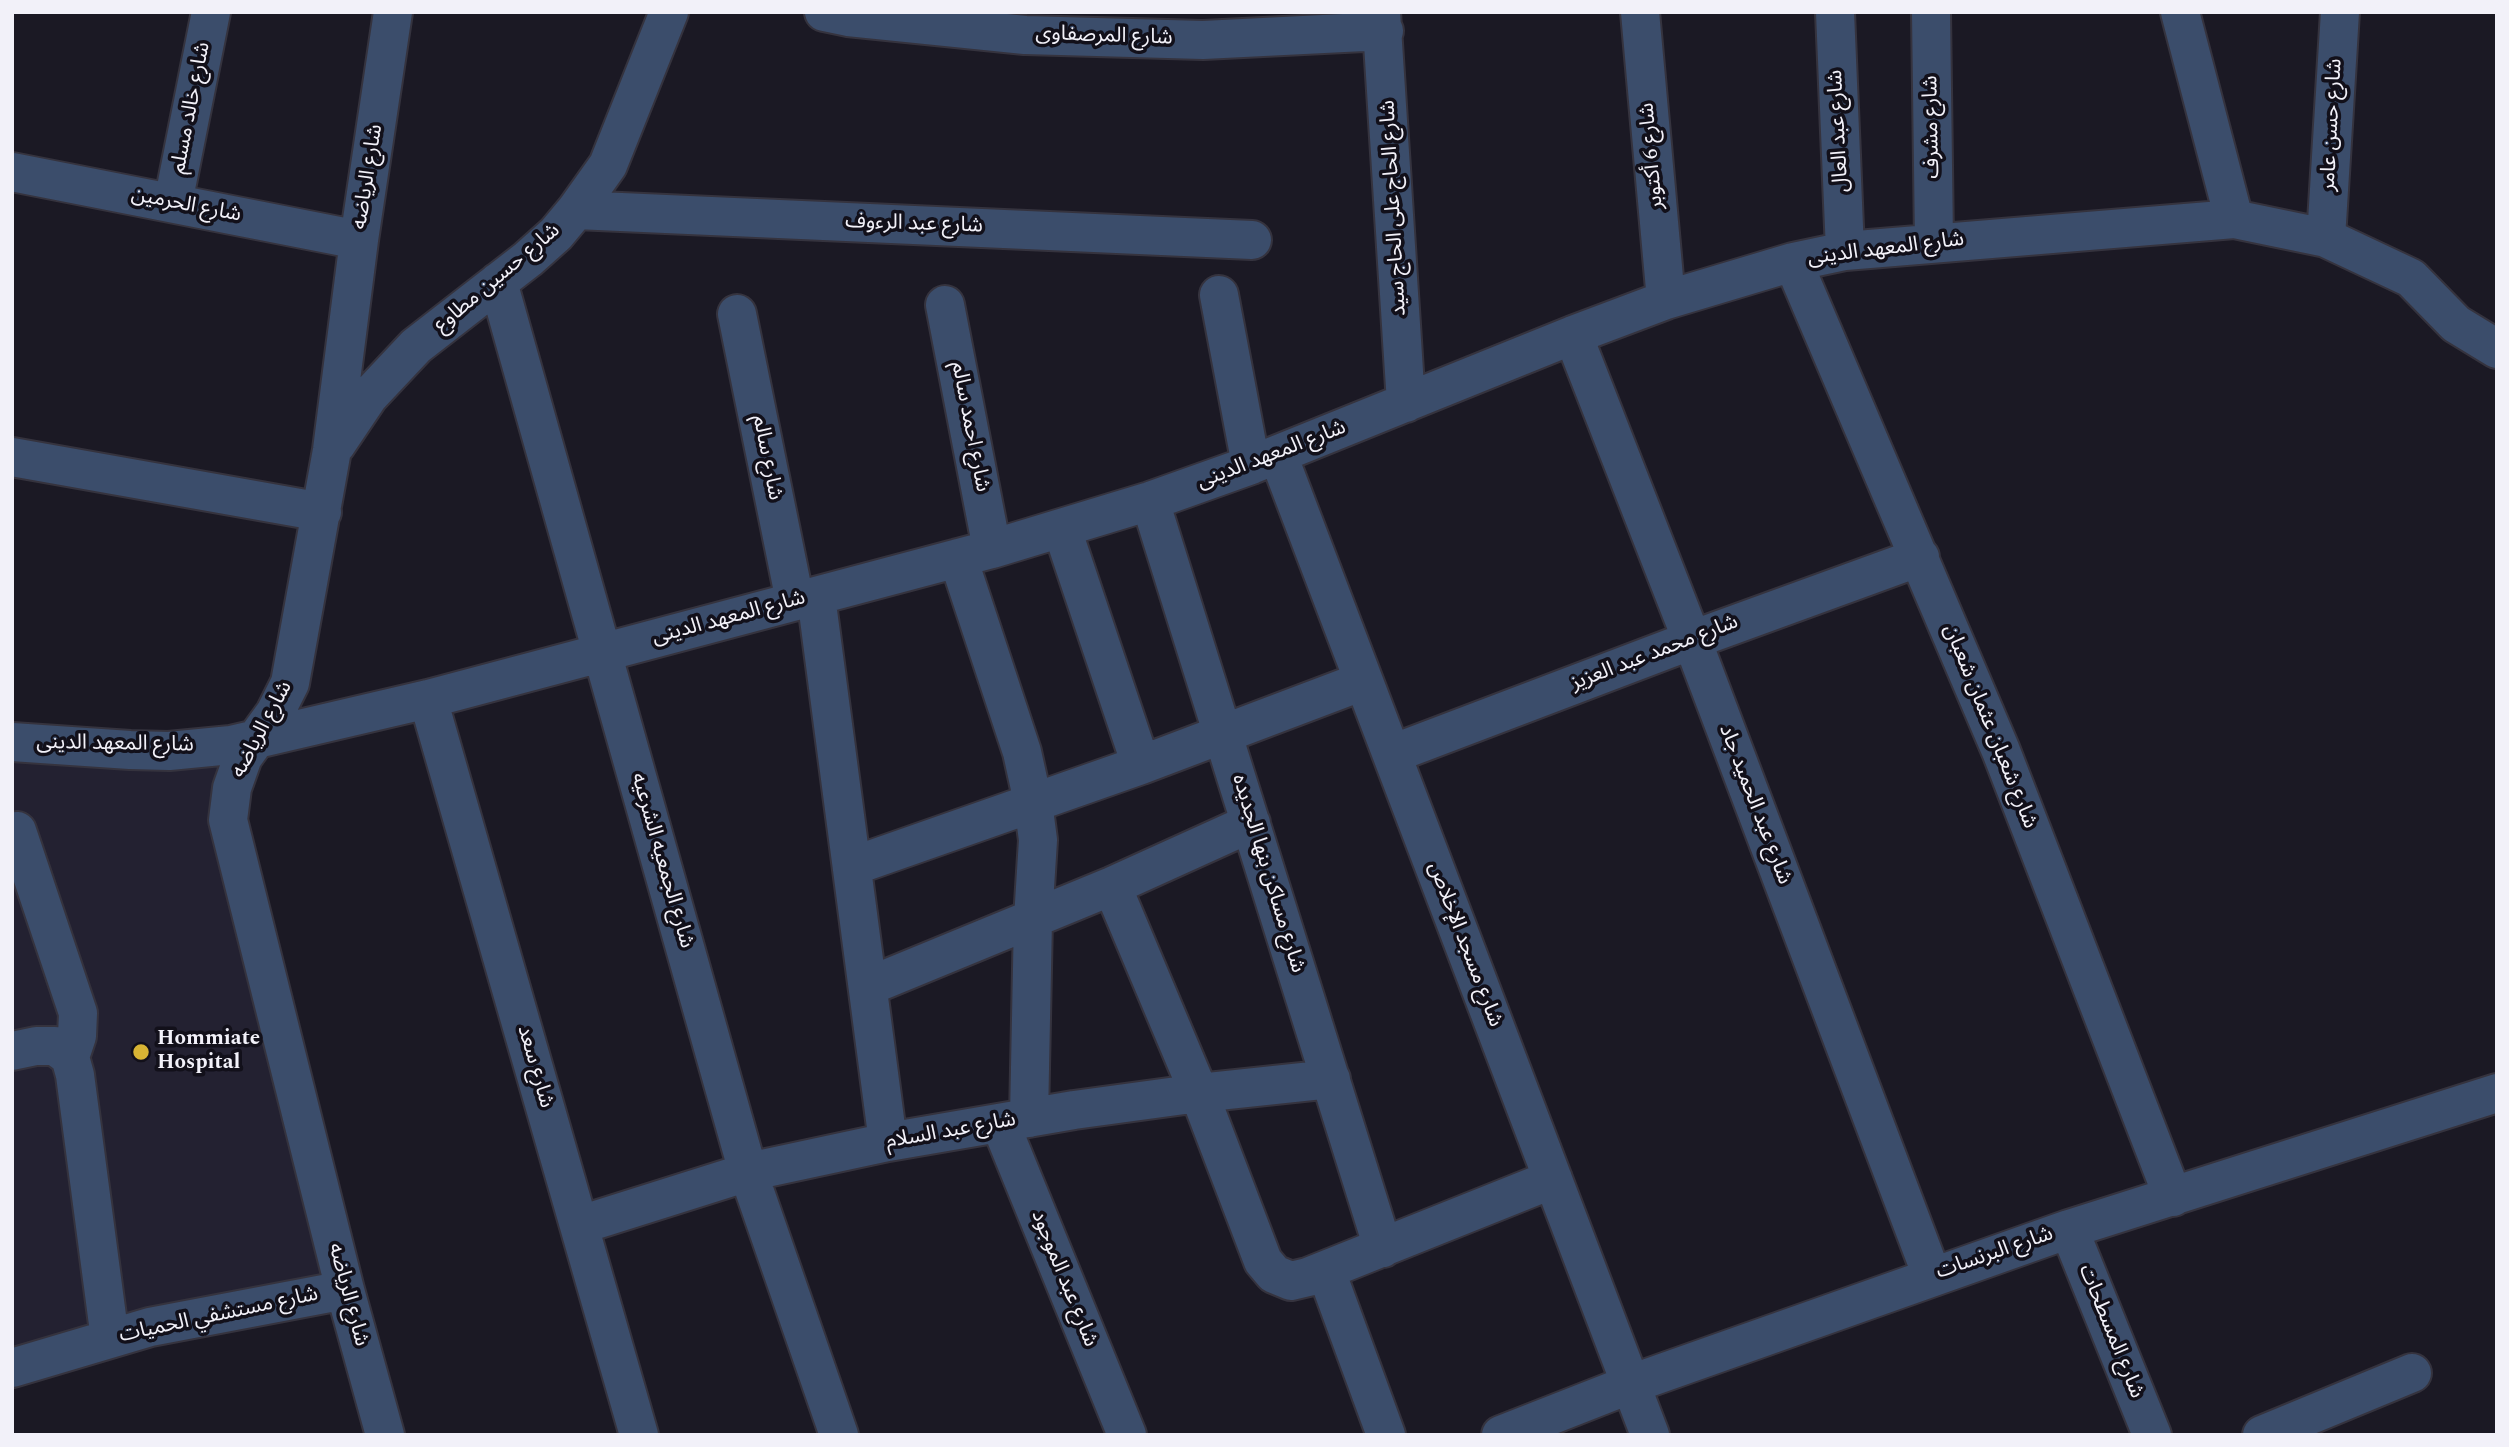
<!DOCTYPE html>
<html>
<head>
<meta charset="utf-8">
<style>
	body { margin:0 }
	#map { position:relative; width:2509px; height:1447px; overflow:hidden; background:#1b1924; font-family:Spectral,serif }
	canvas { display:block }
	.frame { position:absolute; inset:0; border:14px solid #f2f1f9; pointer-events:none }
</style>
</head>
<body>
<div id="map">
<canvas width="2509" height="1447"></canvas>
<div class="frame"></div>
</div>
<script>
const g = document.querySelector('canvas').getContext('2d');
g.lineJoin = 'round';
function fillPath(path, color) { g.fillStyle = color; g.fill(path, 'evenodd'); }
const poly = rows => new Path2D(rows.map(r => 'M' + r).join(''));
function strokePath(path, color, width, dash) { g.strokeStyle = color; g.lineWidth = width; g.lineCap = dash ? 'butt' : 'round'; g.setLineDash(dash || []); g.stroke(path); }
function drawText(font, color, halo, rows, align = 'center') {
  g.font = font + ' Spectral,"Noto Sans Arabic",serif'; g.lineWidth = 7; g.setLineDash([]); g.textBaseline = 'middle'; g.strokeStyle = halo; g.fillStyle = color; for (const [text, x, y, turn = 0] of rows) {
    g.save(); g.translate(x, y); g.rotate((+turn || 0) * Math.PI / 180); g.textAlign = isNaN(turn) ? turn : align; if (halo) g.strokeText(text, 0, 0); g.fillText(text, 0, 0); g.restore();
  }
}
const built = poly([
	[12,757,222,759,329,1281,12,1353]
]);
const minor = poly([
	[824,12,848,17,1025,35,1203,40,1384,31],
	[1381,12,1406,403],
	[1640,12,1666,300],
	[1835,12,1845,251],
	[1931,12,1934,242],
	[2180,12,2234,219],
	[12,172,359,240],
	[173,203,211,12],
	[576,210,1252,240],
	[2326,238,2340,12],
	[1793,262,2001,751,2173,1197],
	[498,282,748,1172,839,1435],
	[1219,295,1251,465],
	[945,305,992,549],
	[737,314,795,601],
	[1573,335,1692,640,1932,1276],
	[336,445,369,396,416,346,528,259,556,234,576,210,608,165,669,12],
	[1278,455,1650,1435],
	[12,457,322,512],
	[1150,501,1383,1248],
	[1062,529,1141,765],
	[958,558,1022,752,1033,802,1038,840,1033,919,1029,1118],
	[816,596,888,1142],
	[428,699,639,1435],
	[12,742,130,750,169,751,231,745,428,699,992,549,1150,501,1251,465,1573,335,1666,300,1793,262,1845,251,2234,219,2326,238,2411,278,2456,324,2497,349],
	[1392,754,1692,640,1920,557],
	[17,831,78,1013,77,1036,70,1057],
	[853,866,1141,765,1363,681],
	[1112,886,1199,1093,1263,1261,1274,1274,1291,1281,1308,1277,1553,1179],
	[869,986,1112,886,1251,823],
	[12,1051,36,1046,55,1046,70,1057,75,1075,110,1339],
	[1000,1123,1127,1435],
	[580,1225,748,1172,888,1142,1074,1110,1199,1093,1331,1079],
	[2069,1229,2152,1435],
	[1326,1271,1386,1435],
	[12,1368,150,1327,345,1290],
	[385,1435,345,1290,228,820,232,788,243,757,275,713,290,683,332,450,359,240,393,12],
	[1501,1435,1631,1384,2069,1229,2497,1093],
	[2262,1435,2412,1373]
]);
const markers = [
	[141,1052,9,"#d8b434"]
];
const streetNames = [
	["شارع المرصفاوى",1104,37,2],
	["شارع خالد مسلم",192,108,-79],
	["شارع حسن عامر",2333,125,-87],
	["شارع مشرف",1933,127,-91],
	["شارع عبد العال",1840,131,-93],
	["شارع 6 أكتوبر",1653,156,-95],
	["شارع الرياضه",369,177,-81],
	["شارع الحرمين",186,206,11],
	["شارع الحاج على الحاج سيد",1395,208,-93],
	["شارع عبد الرءوف",914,225,2],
	["شارع المعهد الدينى",1886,250,-7],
	["شارع حسين مطاوع",498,279,-40],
	["شارع احمد سالم",969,427,79],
	["شارع المعهد الدينى",1272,456,-21],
	["شارع سالم",766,458,79],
	["شارع المعهد الدينى",729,619,-15],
	["شارع محمد عبد العزيز",1655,654,-21],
	["شارع شعبان عثمان شعبان",1989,727,68],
	["شارع الرياضه",263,730,-62],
	["شارع المعهد الدينى",115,745,1],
	["شارع عبد الحميد جاد",1754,805,69],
	["شارع الجمعيه الشرعيه",661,861,74],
	["شارع مساكن بنها الجديده",1267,874,73],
	["شارع مسجد الإخلاص",1464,945,69],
	["شارع سعد",534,1067,74],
	["شارع عبد السلام",951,1132,-10],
	["شارع البرنسات",1995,1254,-19],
	["شارع عبد الموجود",1063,1279,68],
	["شارع الرياضه",347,1295,75],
	["شارع مستشفي الحميات",219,1316,-12],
	["شارع المسطحات",2110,1332,68]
];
const poiNames = [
	["Hommiate",157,1040],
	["Hospital",157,1064]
];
fillPath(built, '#232131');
strokePath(minor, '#35333e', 42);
strokePath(minor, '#3b4d6b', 38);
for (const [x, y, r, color] of markers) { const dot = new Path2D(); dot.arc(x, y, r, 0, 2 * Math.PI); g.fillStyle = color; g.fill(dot); strokePath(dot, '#12101a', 2.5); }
drawText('21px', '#f2f1f9', '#12101a', streetNames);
drawText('bold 21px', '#f2f1f9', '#12101a', poiNames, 'left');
</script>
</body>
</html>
